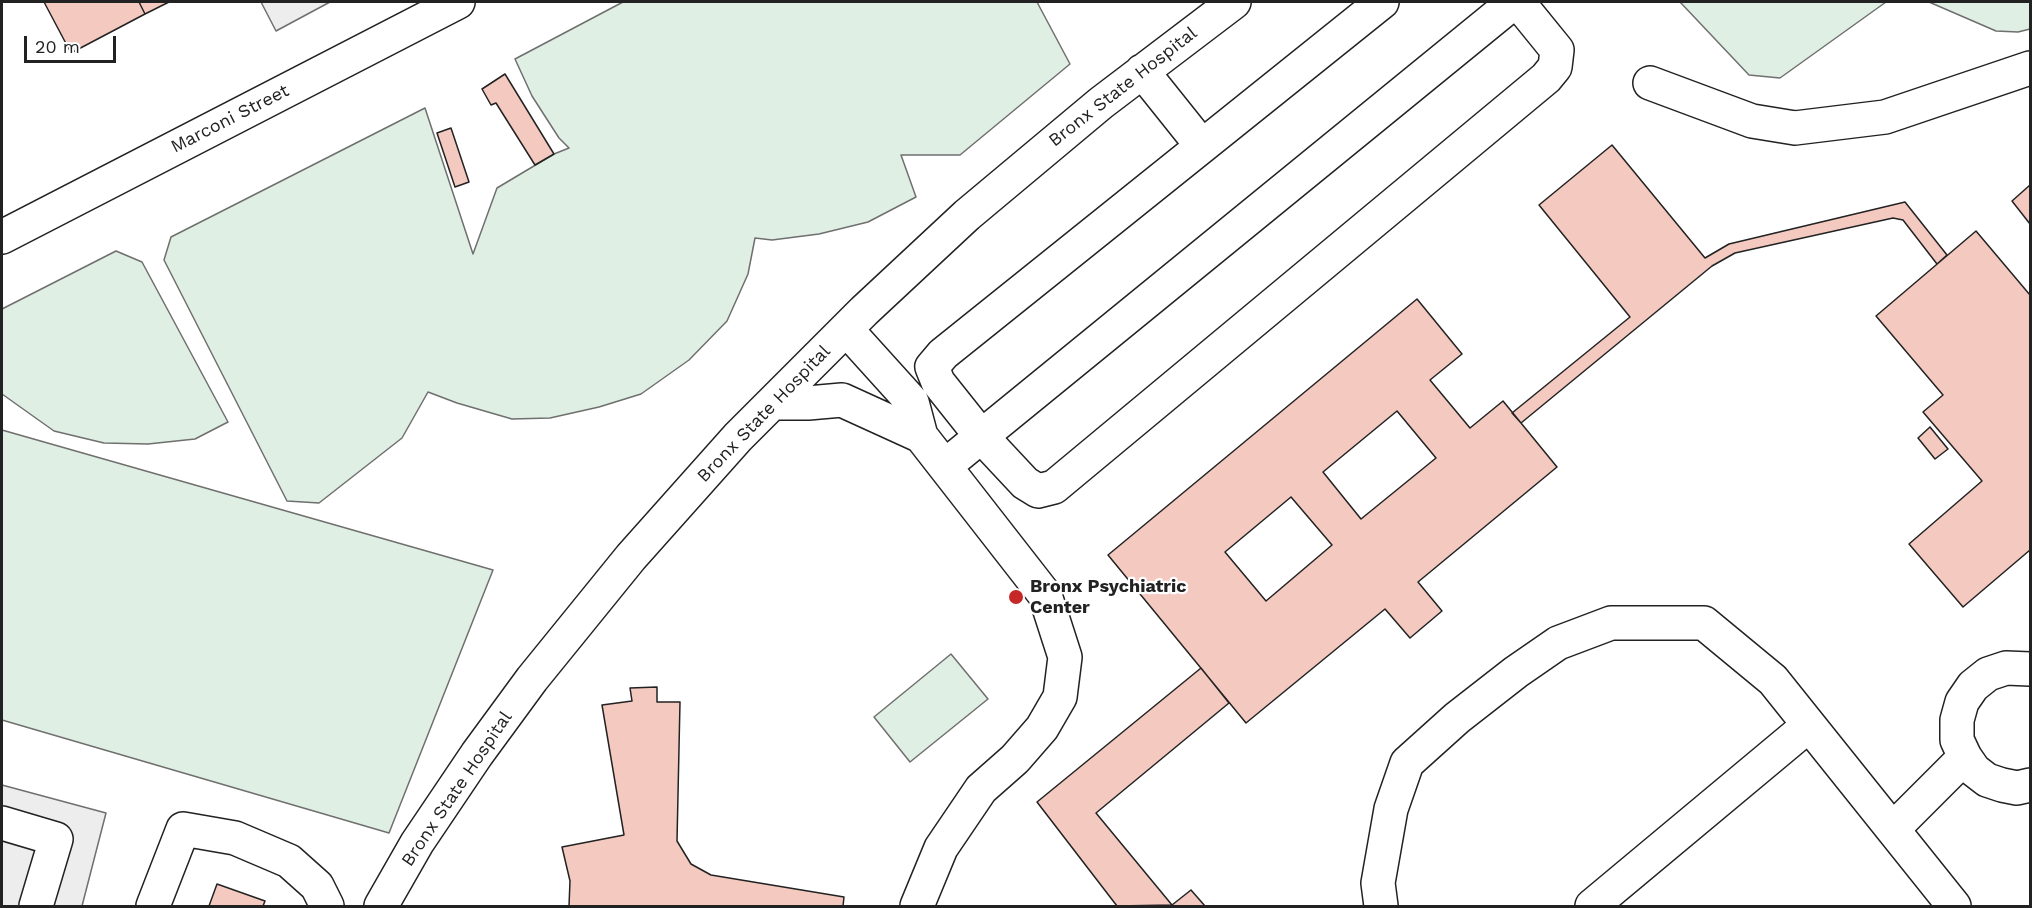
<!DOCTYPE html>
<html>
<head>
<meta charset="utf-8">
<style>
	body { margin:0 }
	#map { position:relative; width:2032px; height:908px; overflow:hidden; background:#fff; font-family:"Work Sans",sans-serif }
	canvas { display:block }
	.frame { position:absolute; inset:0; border:3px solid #222; pointer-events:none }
	.scale { position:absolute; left:24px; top:36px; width:92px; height:27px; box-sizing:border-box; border:3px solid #222; border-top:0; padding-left:8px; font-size:18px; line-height:21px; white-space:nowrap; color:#222; -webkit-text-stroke:4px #fff; paint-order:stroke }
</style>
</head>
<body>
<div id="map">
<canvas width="2032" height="908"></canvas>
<div class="frame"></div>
<div class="scale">20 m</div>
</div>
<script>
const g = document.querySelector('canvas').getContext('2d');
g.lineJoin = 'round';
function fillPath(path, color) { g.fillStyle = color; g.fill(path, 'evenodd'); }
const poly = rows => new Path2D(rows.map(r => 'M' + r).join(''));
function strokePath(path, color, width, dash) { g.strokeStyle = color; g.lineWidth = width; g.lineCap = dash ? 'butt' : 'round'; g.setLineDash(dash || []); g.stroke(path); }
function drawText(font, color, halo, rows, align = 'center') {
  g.font = font + ' "Work Sans",sans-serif'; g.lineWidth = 4.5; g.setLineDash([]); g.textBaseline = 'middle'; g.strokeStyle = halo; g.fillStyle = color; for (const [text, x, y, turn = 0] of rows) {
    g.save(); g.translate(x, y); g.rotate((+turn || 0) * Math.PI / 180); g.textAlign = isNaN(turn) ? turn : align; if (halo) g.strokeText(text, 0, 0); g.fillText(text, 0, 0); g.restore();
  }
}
const green = poly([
	[623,2,1037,2,1070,64,960,155,901,155,916,197,868,222,819,234,772,240,755,238,748,274,727,321,689,360,641,394,599,407,550,418,512,419,457,403,428,392,402,438,319,503,287,501,164,260,171,237,425,108,473,254,497,188,554,154,569,148,559,138,532,96,515,59,623,2],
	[1680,2,1886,2,1780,78,1749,75,1680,2],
	[1929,2,2030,2,2030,29,2018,32,1996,31,1929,2],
	[116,251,142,262,228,422,195,439,148,444,104,443,54,431,2,394,2,309,116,251],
	[2,430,493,570,389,833,2,720,2,430],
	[951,654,988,699,910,762,874,717,951,654]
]);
const parking = poly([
	[261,2,330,2,276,31,261,2],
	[2,785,106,813,82,906,2,906,2,785]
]);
const building = poly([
	[44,2,139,2,145,14,71,53,44,2],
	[139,2,169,2,145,14,139,2],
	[505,74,554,154,535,165,496,103,491,105,482,89,505,74],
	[451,128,469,182,455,187,437,133,451,128],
	[1612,145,1705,258,1729,244,1905,202,1947,255,1937,264,1903,220,1893,218,1735,253,1712,266,1521,423,1512,413,1630,317,1539,205,1612,145],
	[2030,185,2030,224,2012,201,2030,185],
	[1976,231,2030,295,2030,550,1963,607,1909,544,1982,481,1923,412,1943,395,1876,316,1976,231],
	[1417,299,1462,354,1430,380,1470,428,1503,401,1557,467,1418,582,1442,611,1410,638,1385,609,1246,723,1108,555,1417,299],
	[1397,411,1436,458,1361,519,1323,472,1397,411],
	[1291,497,1332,545,1266,601,1225,552,1291,497],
	[1930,427,1948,449,1935,459,1918,438,1930,427],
	[1201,668,1229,703,1096,813,1172,905,1117,906,1037,802,1201,668],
	[657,687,657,702,680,702,677,841,691,864,711,875,844,897,843,906,569,906,570,881,562,847,624,835,602,705,632,701,630,688,657,687],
	[217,884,265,901,263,906,209,906,217,884],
	[1191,890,1205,906,1171,906,1172,905,1191,890]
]);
const minor = poly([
	[1382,2,943,354,932,367,938,382,981,436,1025,483,1038,491,1054,487,1546,78,1555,67,1557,50,1518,2],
	[1142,71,1202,146],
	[1650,83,1752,121,1795,128,1885,117,2030,68],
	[2,237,458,2],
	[772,403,808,403,842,400,921,436,912,402,846,329],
	[945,466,1514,2],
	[2030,669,2006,668,1988,674,1973,686,1962,702,1957,720,1957,740,1965,757,1974,770,1987,780,2002,785,2017,788,2030,785],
	[2,823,56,839,36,906],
	[1893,829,1965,757],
	[153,906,183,829,235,838,289,861,317,886,327,906],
	[381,906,417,843,477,754,532,679,631,557,738,437,864,311,967,215,1101,103,1234,2],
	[917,906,941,848,981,789,1015,759,1042,728,1060,697,1065,657,1045,595,921,436],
	[1381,906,1378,883,1391,809,1407,763,1457,718,1516,672,1558,643,1611,623,1704,623,1773,680,1954,906],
	[1592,906,1809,725]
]);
const markers = [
	[1016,597,8,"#c62828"]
];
const streetNames = [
	["Bronx State Hospital",1123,87,-38],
	["Marconi Street",230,119,-27],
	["Bronx State Hospital",764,414,-46],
	["Bronx State Hospital",457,789,-56]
];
const poiNames = [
	["Bronx Psychiatric",1030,587],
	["Center",1030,608]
];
fillPath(green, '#e0efe3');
strokePath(green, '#6f6f6f', 1.5);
fillPath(parking, '#ededed');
strokePath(parking, '#6f6f6f', 1.5);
fillPath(building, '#f3c9c0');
strokePath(building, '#222', 1.5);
strokePath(minor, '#222', 36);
strokePath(minor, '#fff', 33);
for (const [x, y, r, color] of markers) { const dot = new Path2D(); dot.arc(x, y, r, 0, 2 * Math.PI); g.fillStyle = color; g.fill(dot); strokePath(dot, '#fff', 2); }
drawText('18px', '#222', '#fff', streetNames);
drawText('bold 18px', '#222', '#fff', poiNames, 'left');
</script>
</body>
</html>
